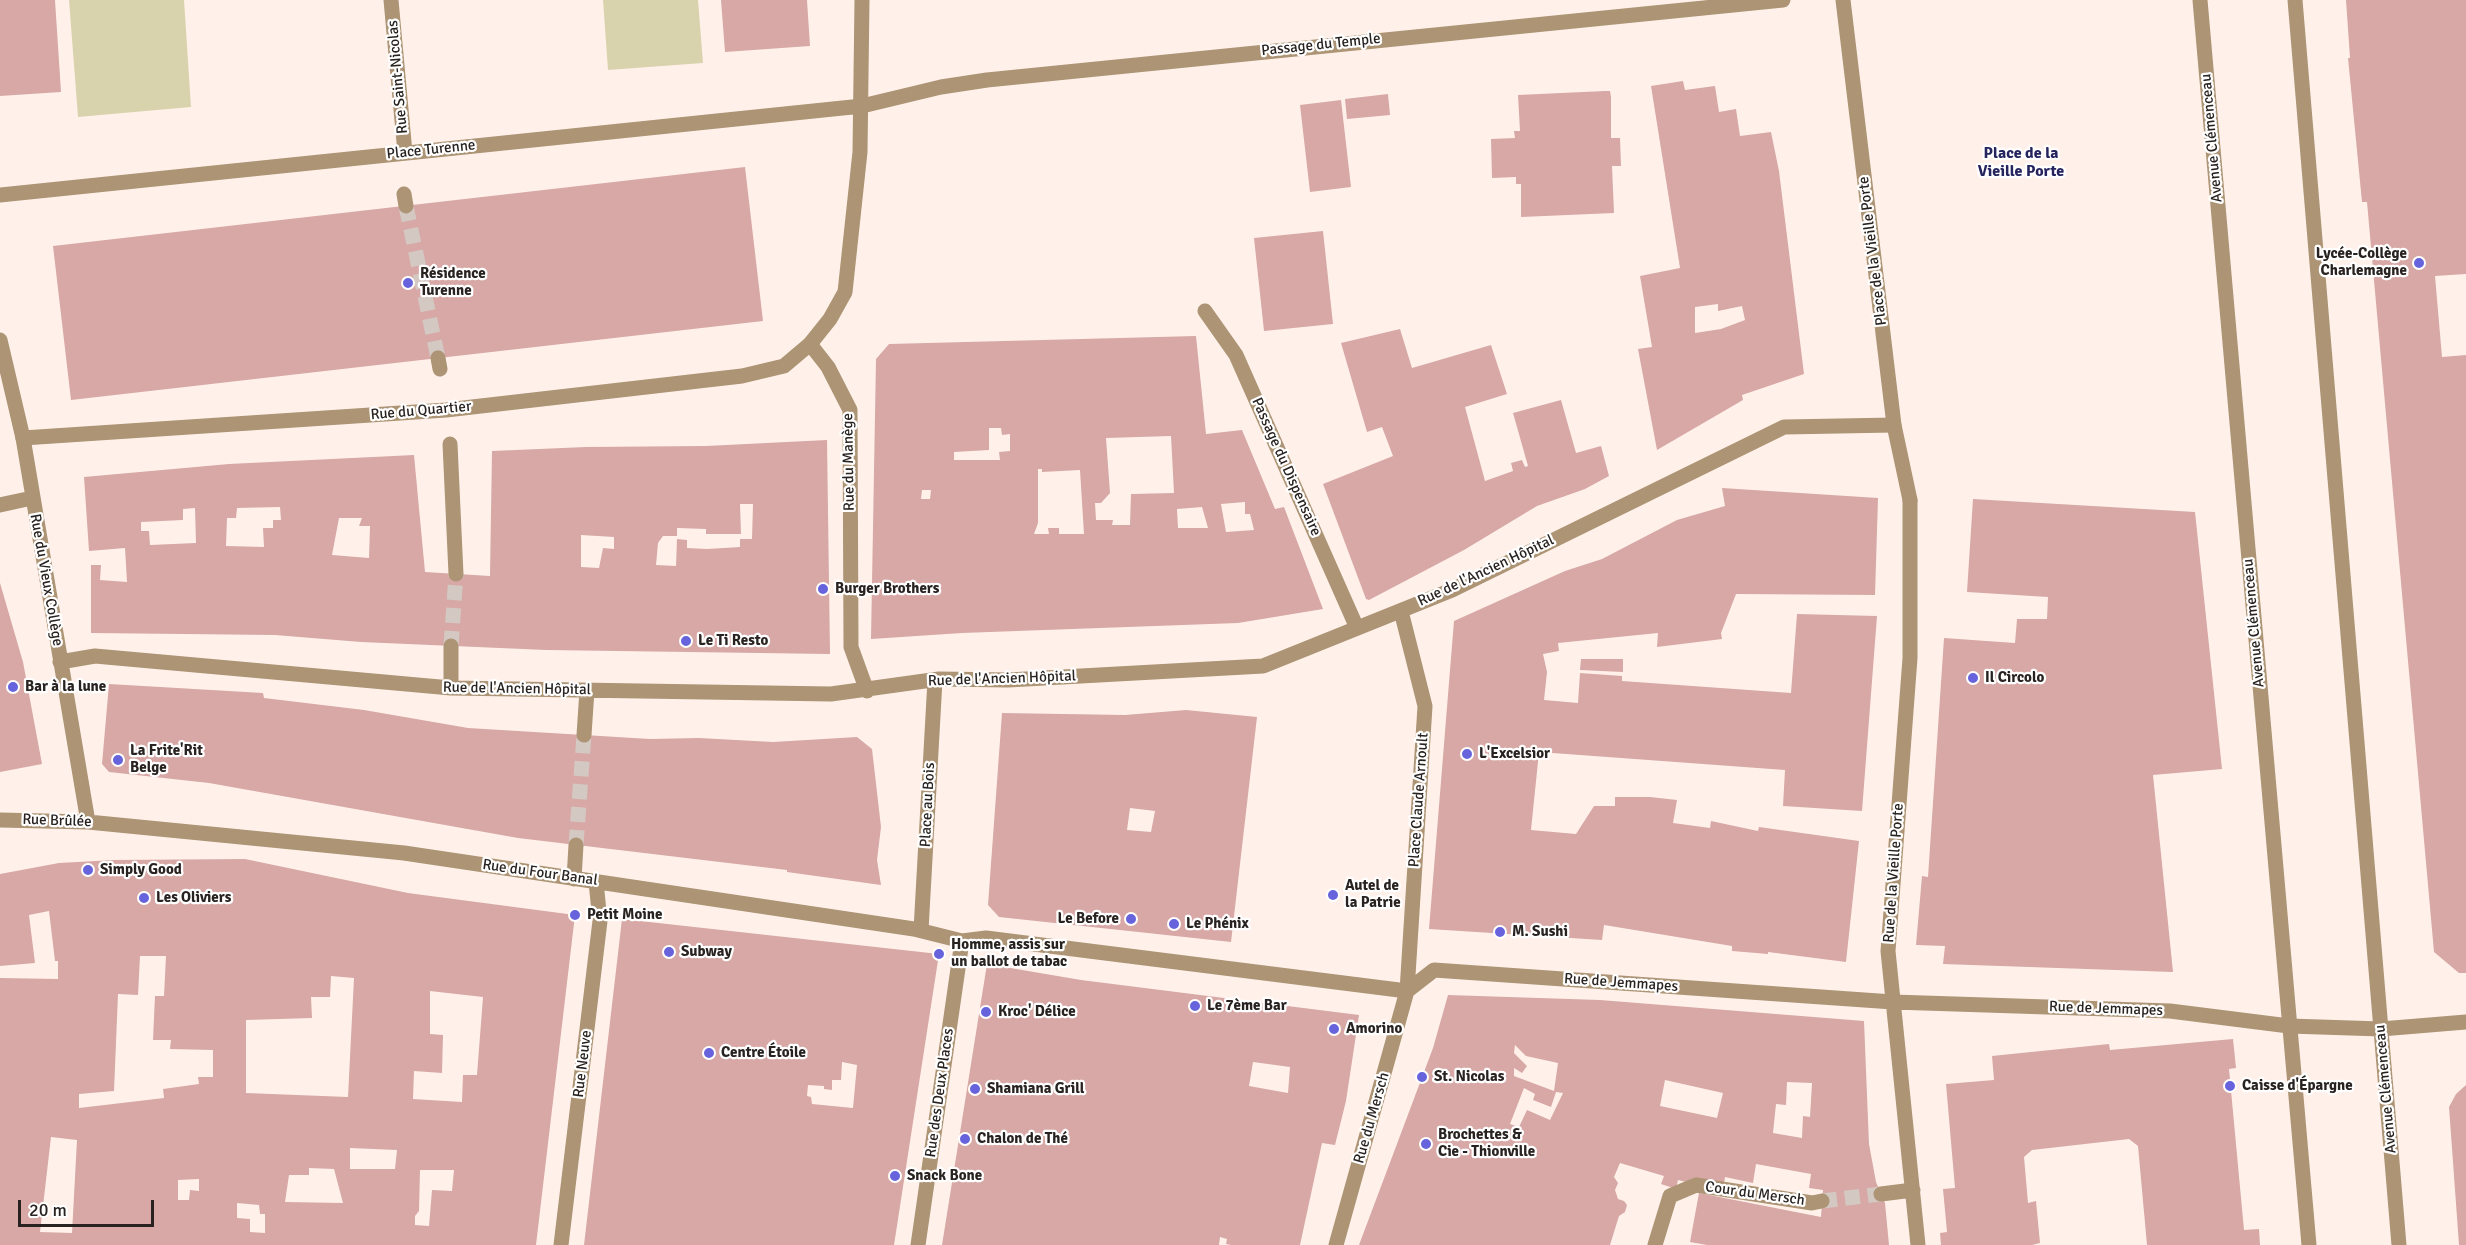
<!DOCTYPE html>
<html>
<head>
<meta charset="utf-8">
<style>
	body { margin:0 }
	#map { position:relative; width:2466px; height:1245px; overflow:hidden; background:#fff1ea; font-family:Signika,sans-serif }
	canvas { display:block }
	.scale { position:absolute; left:18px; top:1200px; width:136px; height:27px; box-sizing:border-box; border:3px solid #282320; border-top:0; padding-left:8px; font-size:18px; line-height:21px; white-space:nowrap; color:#282320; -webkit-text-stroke:4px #fff; paint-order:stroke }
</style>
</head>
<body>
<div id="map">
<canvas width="2466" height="1245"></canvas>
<div class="scale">20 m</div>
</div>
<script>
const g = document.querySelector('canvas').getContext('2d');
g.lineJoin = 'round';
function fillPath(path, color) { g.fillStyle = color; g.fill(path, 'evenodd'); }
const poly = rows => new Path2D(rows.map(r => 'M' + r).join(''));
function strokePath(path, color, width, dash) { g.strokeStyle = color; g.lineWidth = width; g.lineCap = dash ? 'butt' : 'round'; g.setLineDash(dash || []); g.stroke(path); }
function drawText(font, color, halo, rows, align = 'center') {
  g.font = font + ' Signika,sans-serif'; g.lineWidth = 4.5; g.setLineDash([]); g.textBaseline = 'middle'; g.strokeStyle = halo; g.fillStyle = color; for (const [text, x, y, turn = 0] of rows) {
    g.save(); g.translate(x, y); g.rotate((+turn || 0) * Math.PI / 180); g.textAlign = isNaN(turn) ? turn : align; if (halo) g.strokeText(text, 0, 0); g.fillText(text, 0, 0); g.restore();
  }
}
const green = poly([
	[69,0,184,0,191,107,78,117],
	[603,0,698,0,703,63,608,70]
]);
const building = poly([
	[0,0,55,0,61,92,0,96],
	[721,0,807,0,810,46,725,52],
	[2346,0,2466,0,2466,274,2435,276,2442,357,2466,355,2466,973,2459,973,2434,952,2367,202,2362,202,2348,58,2350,58],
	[1683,81,1685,90,1715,86,1719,112,1736,109,1740,136,1771,132,1779,171,1804,374,1742,395,1743,400,1657,450,1638,349,1652,347,1640,276,1680,268,1651,86],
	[1718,304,1718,311,1742,306,1745,320,1721,329,1695,333,1695,307],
	[1605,91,1610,91,1611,97,1611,138,1620,138,1621,166,1612,166,1614,213,1521,217,1521,184,1516,184,1516,177,1492,178,1491,139,1515,138,1514,131,1520,131,1518,95],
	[1388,94,1390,115,1347,119,1345,99],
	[1341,100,1351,187,1310,192,1300,105],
	[745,167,763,321,71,400,53,246],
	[1323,231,1333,324,1264,331,1254,238],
	[1400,329,1412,368,1491,345,1507,394,1465,407,1485,481,1513,471,1511,463,1522,460,1525,467,1528,466,1513,413,1561,400,1576,453,1601,446,1609,476,1585,489,1537,506,1464,550,1369,600,1366,599,1323,484,1393,456,1382,427,1367,432,1341,343],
	[1196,336,1206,434,1242,430,1275,509,1284,507,1323,609,1238,623,962,633,871,639,876,359,889,344],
	[989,428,1001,428,1002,435,1010,434,1010,451,999,452,1000,460,954,460,954,452,989,450],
	[1171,436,1174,493,1131,494,1130,525,1112,525,1113,520,1096,520,1095,503,1101,503,1110,493,1106,438],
	[1038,469,1042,469,1042,472,1080,470,1084,534,1059,534,1059,528,1048,528,1049,534,1034,534,1038,523],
	[922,490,931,490,930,499,921,499],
	[1245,502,1245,514,1250,514,1254,530,1226,532,1221,504],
	[1202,507,1208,528,1178,528,1177,509],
	[827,440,830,654,546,650,361,642,275,635,91,633,91,565,101,565,100,580,127,582,125,548,89,551,84,477,229,464,414,455,425,572,490,576,492,451,586,447,706,446],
	[740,504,753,504,752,539,740,539,740,547,707,549,687,548,687,540,677,539,676,566,656,565,658,543,663,536,677,536,677,528,706,529,706,534,741,534],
	[280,507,281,520,273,520,273,528,263,528,264,547,226,546,227,518,236,518,237,508],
	[195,508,196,543,150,545,149,531,141,531,141,522,183,520,183,509],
	[339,518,362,518,359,526,370,526,369,558,332,555],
	[581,535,614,537,614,549,603,548,599,568,581,567],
	[1722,488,1878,498,1875,595,1736,594,1721,633,1722,639,1657,647,1658,633,1558,643,1559,651,1543,654,1547,672,1544,700,1578,703,1580,673,1622,676,1622,681,1791,693,1797,614,1877,616,1862,811,1783,806,1785,770,1539,752,1531,830,1576,834,1594,806,1615,806,1615,797,1650,797,1677,800,1673,823,1710,828,1711,821,1758,831,1759,827,1859,841,1846,962,1768,952,1768,954,1732,951,1732,946,1604,925,1602,940,1429,929,1454,621,1565,571,1602,559,1677,520,1725,506],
	[1973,499,2195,512,2222,769,2153,775,2173,972,1943,964,1945,946,1916,945,1922,876,1928,877,1944,638,2015,643,2017,619,2047,619,2048,597,1967,592],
	[0,583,23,662,42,764,0,772],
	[1581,659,1623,659,1623,672,1580,670],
	[109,684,263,693,264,698,364,710,468,728,650,739,699,738,773,742,857,737,872,749,881,827,877,860,881,885,787,872,787,870,518,838,209,783,109,772,102,764],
	[1186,710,1257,717,1231,942,999,917,988,905,1002,713,1125,715],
	[1130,808,1155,811,1151,832,1127,830],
	[245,859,408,893,575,915,536,1245,0,1245,0,978,58,979,58,961,55,961,49,911,29,915,35,963,0,966,0,874,59,863,114,860],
	[140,956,166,956,164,996,155,996,153,1040,171,1040,170,1049,213,1050,213,1077,198,1077,199,1084,163,1089,164,1098,79,1108,79,1094,114,1091,118,994,138,995],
	[331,976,354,978,348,1097,246,1093,246,1020,312,1018,311,997,330,997],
	[430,991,483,997,477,1075,463,1075,462,1102,413,1099,414,1071,442,1073,443,1035,430,1034],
	[51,1137,77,1140,72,1233,40,1232],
	[350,1148,397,1150,395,1169,350,1169],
	[309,1168,334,1169,343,1203,285,1202,289,1175,309,1175],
	[420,1170,454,1170,452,1191,432,1190,429,1226,415,1225,415,1216,419,1211],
	[199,1179,199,1191,190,1190,189,1200,178,1200,178,1180],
	[237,1203,259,1205,260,1214,265,1214,265,1233,250,1232,250,1219,237,1218],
	[622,919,939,954,894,1245,584,1245],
	[842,1062,857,1065,853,1108,812,1104,811,1097,807,1096,808,1085,824,1086,824,1089,832,1090,832,1080,841,1080],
	[987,964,1081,980,1359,1015,1346,1101,1335,1145,1322,1143,1300,1245,1231,1245,1226,1244,1227,1239,1220,1237,1219,1245,942,1245],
	[1253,1062,1290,1067,1288,1093,1249,1086],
	[1448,995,1600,1000,1864,1021,1869,1144,1876,1182,1885,1203,1889,1245,1707,1245,1690,1242,1699,1193,1821,1217,1823,1190,1809,1188,1811,1174,1756,1164,1753,1183,1725,1177,1724,1184,1693,1178,1686,1182,1678,1180,1676,1189,1661,1184,1664,1176,1620,1163,1614,1177,1618,1183,1615,1190,1618,1199,1624,1201,1627,1205,1625,1212,1619,1216,1610,1245,1359,1245,1433,1048],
	[1515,1045,1526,1056,1558,1063,1554,1091,1514,1076,1514,1068,1522,1073,1527,1066,1514,1053],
	[1665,1080,1723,1093,1717,1118,1660,1106],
	[1787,1082,1812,1083,1810,1117,1803,1116,1802,1138,1773,1133,1776,1104,1786,1105],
	[1524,1088,1535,1094,1533,1100,1551,1107,1556,1092,1563,1093,1550,1120,1527,1110,1519,1127,1510,1124],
	[2233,1039,2236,1068,2229,1069,2244,1230,2259,1229,2260,1245,2147,1245,2138,1146,2129,1139,2032,1150,2024,1157,2028,1203,2036,1201,2040,1243,2032,1245,1941,1245,1940,1233,1947,1232,1943,1189,1955,1188,1946,1084,1994,1080,1992,1056,2109,1044,2110,1050],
	[2466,1085,2466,1245,2459,1245,2449,1107,2456,1094]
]);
const pedestrianTunnel = poly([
	[406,206,438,358],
	[451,646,456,574],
	[576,845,584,735],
	[1822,1201,1881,1194]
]);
const pedestrian = poly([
	[404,194,406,206],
	[1205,311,1236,355,1357,628],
	[810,344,828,367,850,410,851,647,867,691],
	[438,358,440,369],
	[23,438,88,822],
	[450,444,456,574],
	[1910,500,1910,658,1888,951,1918,1245],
	[0,505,32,498],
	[451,646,451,688],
	[60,662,95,656,451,688,831,694,939,679,1008,680,1263,666,1452,590,1784,427,1894,425],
	[584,735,587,690],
	[0,820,88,822,404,853,914,929,962,941,986,938,1407,991,1434,970,1893,1002,2170,1011,2289,1026],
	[574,879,576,845],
	[921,930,935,680],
	[1881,1194,1913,1190],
	[561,1245,600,921,596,882],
	[918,1245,962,941],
	[1336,1245,1407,991,1425,706,1401,611],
	[1655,1245,1670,1196,1696,1185,1812,1203,1822,1201]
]);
const minor = poly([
	[391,0,405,153],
	[1843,0,1894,425,1910,500],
	[0,195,862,106,941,87,987,80,1783,0],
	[0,340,23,438,446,410,742,376,784,366,810,344,830,319,845,292,860,152,862,0],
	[2289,1026,2381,1029,2466,1022]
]);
const tertiary = poly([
	[2200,0,2309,1245],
	[2295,0,2399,1245]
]);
const markers = [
	[2419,263,6,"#6663dc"],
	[408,283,6,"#6663dc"],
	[823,589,6,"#6663dc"],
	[686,641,6,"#6663dc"],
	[1973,678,6,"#6663dc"],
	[13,687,6,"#6663dc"],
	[1467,754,6,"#6663dc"],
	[118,760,6,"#6663dc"],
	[88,870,6,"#6663dc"],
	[1333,895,6,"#6663dc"],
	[144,898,6,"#6663dc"],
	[575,915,6,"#6663dc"],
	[1131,919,6,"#6663dc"],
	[1174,924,6,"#6663dc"],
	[1500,932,6,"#6663dc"],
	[669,952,6,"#6663dc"],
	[939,954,6,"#6663dc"],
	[1195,1006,6,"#6663dc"],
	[986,1012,6,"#6663dc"],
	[1334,1029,6,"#6663dc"],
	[709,1053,6,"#6663dc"],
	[1422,1077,6,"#6663dc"],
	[2230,1086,6,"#6663dc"],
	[975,1089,6,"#6663dc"],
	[965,1139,6,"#6663dc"],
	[1426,1144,6,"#6663dc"],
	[895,1176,6,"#6663dc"]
];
const streetNames = [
	["Passage du Temple",1321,45,-6],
	["Rue Saint-Nicolas",398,77,-95],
	["Avenue Clémenceau",2212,138,-95],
	["Place Turenne",431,150,-6],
	["Place de la Vieille Porte",1873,251,-97],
	["Rue du Quartier",421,411,-5],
	["Rue du Manège",849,462,-91],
	["Passage du Dispensaire",1286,467,66],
	["Rue de l'Ancien Hôpital",1486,571,-25],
	["Rue du Vieux Collège",46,580,80],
	["Avenue Clémenceau",2254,623,-95],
	["Rue de l'Ancien Hôpital",1002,679,-2],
	["Rue de l'Ancien Hôpital",517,689,1],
	["Place Claude Arnoult",1419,800,-86],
	["Place au Bois",928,805,-87],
	["Rue Brûlée",57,821,2],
	["Rue du Four Banal",540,873,8],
	["Rue de la Vieille Porte",1894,873,-86],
	["Rue de Jemmapes",1621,983,4],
	["Rue de Jemmapes",2106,1009,2],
	["Rue Neuve",583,1064,-83],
	["Avenue Clémenceau",2386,1089,-95],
	["Rue des Deux Places",940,1093,-82],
	["Rue du Mersch",1372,1118,-74],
	["Cour du Mersch",1755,1194,8]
];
const poiNames = [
	["Lycée-Collège",2407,254,"right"],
	["Charlemagne",2407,271,"right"],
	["Résidence",420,274],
	["Turenne",420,291],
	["Burger Brothers",835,589],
	["Le Ti Resto",698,641],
	["Il Circolo",1985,678],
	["Bar à la lune",25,687],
	["La Frite'Rit",130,751],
	["Belge",130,768],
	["L'Excelsior",1479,754],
	["Simply Good",100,870],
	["Autel de",1345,886],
	["la Patrie",1345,903],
	["Les Oliviers",156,898],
	["Petit Moine",587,915],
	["Le Before",1119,919,"right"],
	["Le Phénix",1186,924],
	["M. Sushi",1512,932],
	["Homme, assis sur",951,945],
	["un ballot de tabac",951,962],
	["Subway",681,952],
	["Le 7ème Bar",1207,1006],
	["Kroc' Délice",998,1012],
	["Amorino",1346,1029],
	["Centre Étoile",721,1053],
	["St. Nicolas",1434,1077],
	["Caisse d'Épargne",2242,1086],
	["Shamiana Grill",987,1089],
	["Brochettes &",1438,1135],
	["Cie - Thionville",1438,1152],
	["Chalon de Thé",977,1139],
	["Snack Bone",907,1176]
];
const neighbourhoodNames = [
	["Place de la",2021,154],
	["Vieille Porte",2021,172]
];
fillPath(green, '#d9d3ad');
fillPath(building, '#d7a8a5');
strokePath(pedestrianTunnel, '#d4c8c2', 15, [15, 8]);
strokePath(pedestrian, '#ac9475', 15);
strokePath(minor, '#ac9475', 15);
strokePath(tertiary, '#ac9475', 15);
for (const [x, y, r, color] of markers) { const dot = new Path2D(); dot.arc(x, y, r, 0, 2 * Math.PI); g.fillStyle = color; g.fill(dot); strokePath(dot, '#fff', 2); }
drawText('15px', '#282320', '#fff', streetNames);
drawText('bold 15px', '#282320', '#fff', poiNames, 'left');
drawText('bold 16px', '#26245e', '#fff', neighbourhoodNames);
</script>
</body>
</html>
